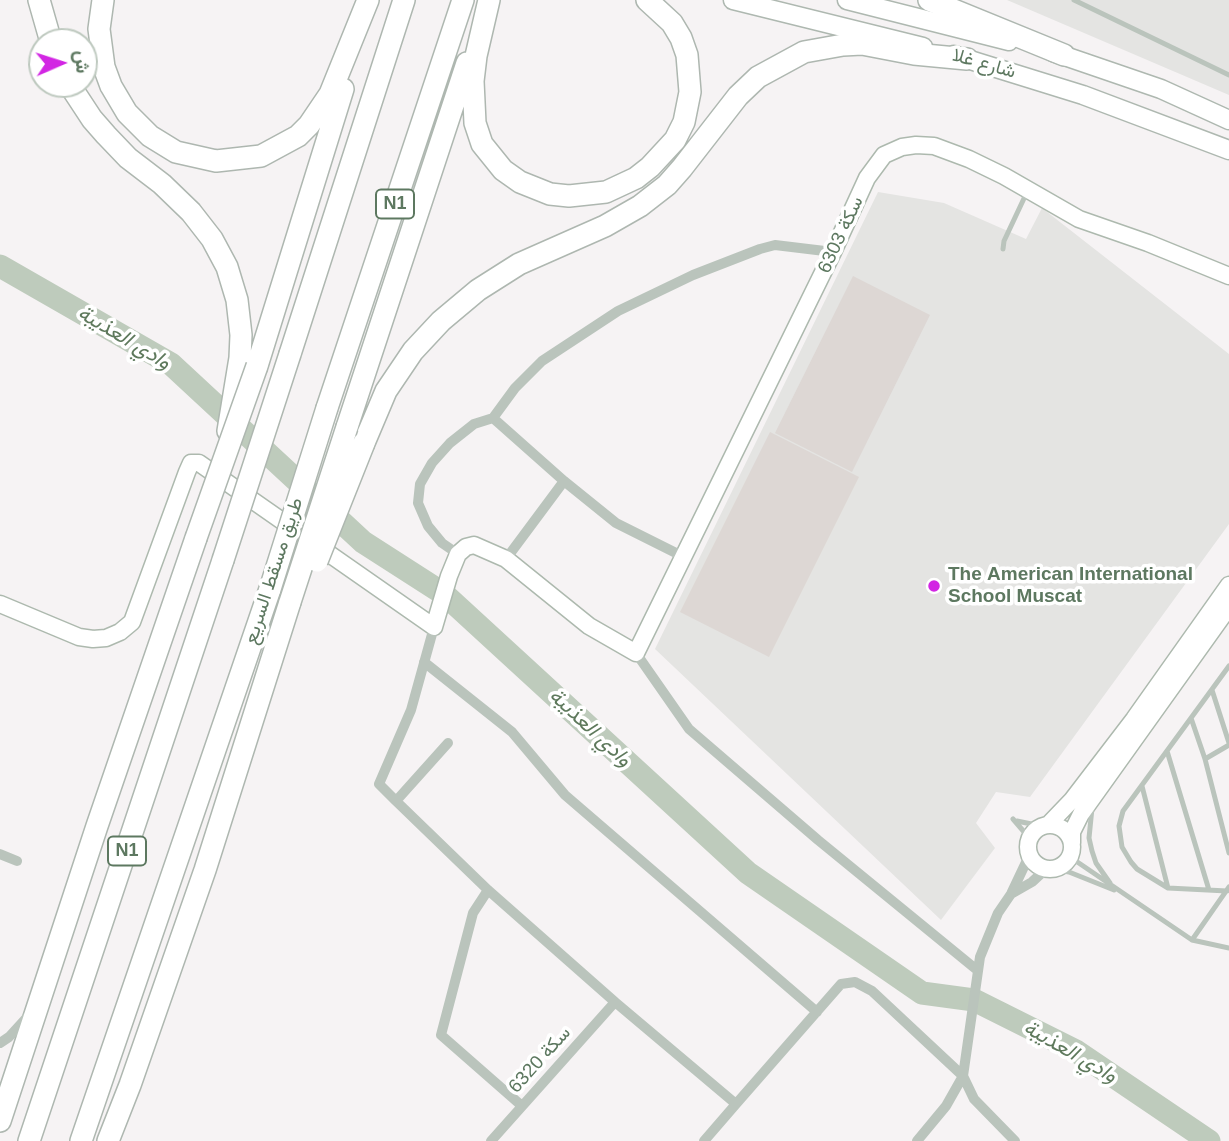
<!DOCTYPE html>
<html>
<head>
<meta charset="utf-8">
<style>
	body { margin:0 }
	#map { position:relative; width:1229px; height:1141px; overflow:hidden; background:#f6f3f4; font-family:Arial,Vazirmatn,sans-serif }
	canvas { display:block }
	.north { position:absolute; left:28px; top:28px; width:70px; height:70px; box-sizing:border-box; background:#fff; border:2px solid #bec9bf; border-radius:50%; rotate:87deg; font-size:19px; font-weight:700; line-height:28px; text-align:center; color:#5d7860 }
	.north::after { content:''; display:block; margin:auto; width:24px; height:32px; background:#d226e3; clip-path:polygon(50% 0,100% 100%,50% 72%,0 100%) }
</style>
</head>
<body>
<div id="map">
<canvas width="1229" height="1141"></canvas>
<div class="north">ش</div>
</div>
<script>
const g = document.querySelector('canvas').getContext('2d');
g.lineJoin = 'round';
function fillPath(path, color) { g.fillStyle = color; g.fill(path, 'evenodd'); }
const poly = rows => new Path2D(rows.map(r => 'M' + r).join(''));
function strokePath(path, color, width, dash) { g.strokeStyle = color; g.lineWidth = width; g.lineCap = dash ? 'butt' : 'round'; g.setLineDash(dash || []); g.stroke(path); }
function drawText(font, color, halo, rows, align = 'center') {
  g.font = font + ' Arial,Vazirmatn,sans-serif'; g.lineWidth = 7; g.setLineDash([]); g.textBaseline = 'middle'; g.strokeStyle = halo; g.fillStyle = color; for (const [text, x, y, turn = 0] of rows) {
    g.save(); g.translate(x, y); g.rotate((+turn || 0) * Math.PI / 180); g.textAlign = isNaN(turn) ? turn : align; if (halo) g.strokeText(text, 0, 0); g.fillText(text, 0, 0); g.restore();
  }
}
const built = poly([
	[1007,0,1229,0,1229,95],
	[878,192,944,203,1026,239,1042,208,1229,354,1229,524,1030,797,996,792,976,823,995,848,941,920,655,649]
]);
const green = poly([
	[853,276,930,315,852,472,775,433],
	[770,432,859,477,769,657,680,612]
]);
const river = poly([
	[0,266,171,364,363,542,444,594,748,873,922,993,974,1000,1076,1051,1209,1141]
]);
const lane = poly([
	[1074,0,1229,75],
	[1003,249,1004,241,1027,192],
	[1212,690,1229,743],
	[1191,718,1205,759,1229,853],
	[1167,751,1209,890],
	[1205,759,1229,745],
	[1142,786,1168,888],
	[1092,808,1089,838,1092,851,1096,863,1110,883],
	[1013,819,1025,833,1028,844],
	[1017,821,1041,826],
	[1070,857,1192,940,1229,887],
	[1053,869,1069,872,1114,890],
	[1227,891,1168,888,1137,869,1131,862,1122,847,1119,826,1123,811,1229,666],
	[1192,940,1229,948]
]);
const street = poly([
	[458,554,442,543,428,526,418,503,420,484,432,463,450,443,474,424,493,418],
	[684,557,616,523,564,481,493,418,515,388,542,361,618,311,693,275,760,249,775,245,833,252],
	[506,559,564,481],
	[636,653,689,729,818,840,977,970],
	[424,662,512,732,565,795,817,1012],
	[448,743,396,801,488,890,615,1002,736,1104,704,1141],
	[396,801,379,784,411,710,434,627],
	[0,854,17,861],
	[488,890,473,913,441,1035,522,1106],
	[1011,894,1032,882,1046,869],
	[0,1043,9,1037,30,1014],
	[736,1104,841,984,855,982,872,991,963,1076,974,1099,1015,1141],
	[491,1141,615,1002],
	[917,1141,946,1106,963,1076,980,957,998,913,1011,894,1029,856]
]);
const secondary = poly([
	[0,604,79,637,93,639,106,638,120,632,132,622,187,472,191,463,199,463,434,627,449,576,458,554,466,547,474,545,506,559,589,626,636,653,833,252,867,178,884,155,902,147,916,145,934,146,969,159,1004,176,1079,219,1148,243,1229,276],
	'1028 847a22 22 0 1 1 44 0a22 22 0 1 1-44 0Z',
	[1048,825,1072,800,1134,719,1229,585],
	[1072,843,1072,832,1081,814,1229,607]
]);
const primary = poly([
	[733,0,923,47],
	[847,0,1009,41],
	[1053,52,1161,89,1229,120],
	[954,55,1083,95,1229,150]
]);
const highway = poly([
	[39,0,51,42],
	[103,0,99,29,104,67,111,86,127,113,150,136,176,152,216,161,261,156,298,136,309,125,330,94,368,0],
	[489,0,476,56,473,81,475,123,482,144,503,170,520,182,550,194,569,196,606,192,636,178,650,167,675,140,684,122,690,92,687,55,681,38,672,23,647,0],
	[929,0,1064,55],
	[69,84,92,119,106,135,128,158,162,184,191,212,212,239,227,267,237,300,241,335,240,358,228,431],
	[290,354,404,0],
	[257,366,343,89],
	[327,408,463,0],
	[347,427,467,63],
	[364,443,386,391,413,351,441,321,478,290,519,264,605,226,640,206,667,185,682,168,738,96,758,77,804,52,843,45,862,44,914,54,967,59],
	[0,1121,97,826,196,538],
	[29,1141,223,560],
	[81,1141,270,589],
	[108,1141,130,1085,205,870,290,602]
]);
const highwayBridge = poly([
	[196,538,257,366],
	[223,560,290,354],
	[317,561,364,443],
	[270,589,327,408],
	[290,602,347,427]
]);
const markers = [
	[934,586,7,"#d226e3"]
];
const shields = [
	[395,204,38],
	[127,851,38]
];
const shieldNames = [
	["N1",395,204],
	["N1",127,851]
];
const streetNames = [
	["شارع غلا",984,64,16],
	["سكة 6303",841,235,-65],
	["طريق مسقط السريع",274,571,-72],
	["سكة 6320",540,1060,-48]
];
const poiNames = [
	["The American International",948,575],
	["School Muscat",948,597]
];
const waterNames = [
	["وادي العذيبة",124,338,31],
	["وادي العذيبة",590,728,43],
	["وادي العذيبة",1070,1052,30]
];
fillPath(built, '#e4e4e2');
fillPath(green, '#ddd7d4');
strokePath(river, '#becbbc', 23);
strokePath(secondary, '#adb9ae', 19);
strokePath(primary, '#aeb8b0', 21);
strokePath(highway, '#aeb7b0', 24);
strokePath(lane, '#bac4bc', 5);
strokePath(street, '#bac4bc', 10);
strokePath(secondary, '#fff', 16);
strokePath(primary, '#fff', 18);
strokePath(highway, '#fff', 21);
strokePath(highwayBridge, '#aeb7b0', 24, []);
strokePath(highwayBridge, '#fff', 21);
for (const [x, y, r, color] of markers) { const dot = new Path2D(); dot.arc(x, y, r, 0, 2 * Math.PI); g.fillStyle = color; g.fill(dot); strokePath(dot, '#fff', 2.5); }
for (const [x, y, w] of shields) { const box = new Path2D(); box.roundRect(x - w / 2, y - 14.5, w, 29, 5); g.fillStyle = '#fff'; g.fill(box); strokePath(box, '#5d7860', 2); }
drawText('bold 18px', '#5d7860', null, shieldNames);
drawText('19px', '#5d7860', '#fff', streetNames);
drawText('bold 19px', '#5d7860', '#fff', poiNames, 'left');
drawText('italic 21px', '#5e795c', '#fff', waterNames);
</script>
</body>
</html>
